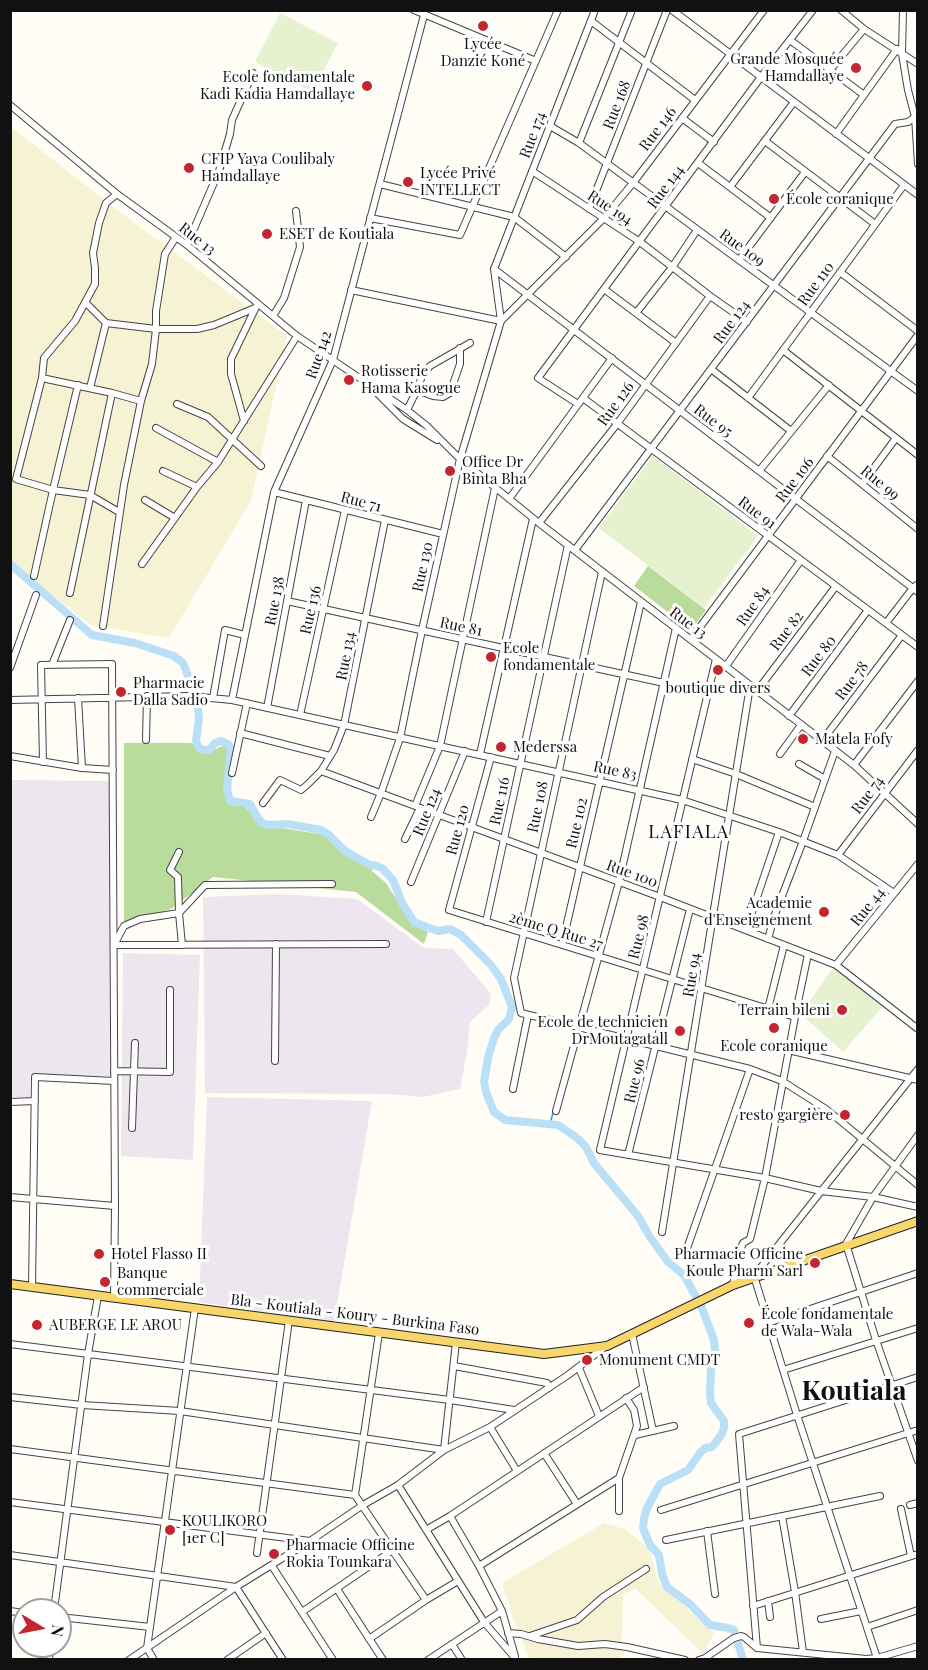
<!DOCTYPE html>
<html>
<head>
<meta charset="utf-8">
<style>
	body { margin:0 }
	#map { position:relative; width:928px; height:1670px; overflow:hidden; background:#fffdf5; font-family:"Playfair Display",serif }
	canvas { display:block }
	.frame { position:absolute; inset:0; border:12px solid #111; pointer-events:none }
	.north { position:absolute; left:12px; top:1598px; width:60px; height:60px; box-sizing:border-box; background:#fff; border:2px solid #a0a0a0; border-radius:50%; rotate:100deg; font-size:16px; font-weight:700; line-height:24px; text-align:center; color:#111 }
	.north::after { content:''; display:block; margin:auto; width:21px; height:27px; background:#c4262e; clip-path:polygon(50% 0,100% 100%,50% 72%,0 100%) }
</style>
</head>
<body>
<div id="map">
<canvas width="928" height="1670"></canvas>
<div class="frame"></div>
<div class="north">N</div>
</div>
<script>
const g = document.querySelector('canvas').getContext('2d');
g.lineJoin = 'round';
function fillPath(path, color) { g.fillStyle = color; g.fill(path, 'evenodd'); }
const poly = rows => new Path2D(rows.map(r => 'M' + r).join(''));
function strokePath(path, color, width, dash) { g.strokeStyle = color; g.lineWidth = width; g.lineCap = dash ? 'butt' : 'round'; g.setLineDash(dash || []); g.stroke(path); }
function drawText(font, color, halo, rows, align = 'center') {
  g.font = font + ' "Playfair Display",serif'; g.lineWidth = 6; g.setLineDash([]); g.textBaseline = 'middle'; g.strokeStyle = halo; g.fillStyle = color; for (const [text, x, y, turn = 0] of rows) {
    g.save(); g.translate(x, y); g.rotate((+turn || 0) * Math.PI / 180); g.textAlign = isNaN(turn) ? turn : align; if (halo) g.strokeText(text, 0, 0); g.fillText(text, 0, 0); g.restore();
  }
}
const industrial = poly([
	[11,780,110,781,111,1076,30,1075,30,1097,11,1097],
	[277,894,357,899,424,948,453,949,491,994,489,1005,470,1022,467,1052,460,1089,423,1097,387,1094,205,1093,203,897],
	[123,953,200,955,193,1160,121,1156],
	[207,1097,372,1101,334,1322,199,1302]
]);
const farmland = poly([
	[10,126,116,209,287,336,251,501,169,638,91,625,11,564],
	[604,1523,625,1529,649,1549,659,1583,714,1633,703,1654,636,1589,623,1594,621,1659,626,1659,529,1659,522,1639,516,1627,502,1583]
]);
const forest = poly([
	[648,566,706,610,691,630,634,586],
	[124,743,191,743,207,753,222,746,228,748,232,797,244,805,262,825,332,836,386,883,411,922,428,932,424,944,356,892,213,877,171,909,124,923]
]);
const pitch = poly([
	[280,13,338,43,313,92,255,62],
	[653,456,758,536,704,608,599,528],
	[834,966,884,1005,843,1052,801,1014]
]);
const stream = poly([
	[550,1124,553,1113]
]);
const river = poly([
	[10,564,92,635,135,643,174,656,183,663,197,698,199,719,196,741,199,748,204,750,209,750,215,743,221,741,228,744,231,748,227,790,230,801,250,804,256,815,262,823,269,825,288,824,321,830,328,834,344,850,352,855,372,866,374,865,382,868,393,880,402,903,414,922,429,928,438,931,450,929,461,935,490,964,501,979,512,1007,509,1019,498,1030,494,1038,488,1058,484,1082,486,1092,494,1112,505,1120,558,1125,576,1137,586,1147,594,1163,603,1174,638,1216,650,1237,668,1262,684,1275,701,1306,714,1340,715,1352,711,1368,710,1393,711,1403,724,1421,724,1428,722,1434,712,1447,705,1448,700,1453,688,1470,660,1484,647,1508,644,1518,643,1528,650,1545,659,1555,662,1574,667,1587,691,1605,710,1625,728,1628,734,1630,743,1660]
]);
const minor = poly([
	[414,10,536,61],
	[672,10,918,195],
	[841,10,864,29,918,64],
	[903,10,902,54,908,90,915,117,918,164],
	[591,21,695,100],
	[790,40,864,95],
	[830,70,864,29],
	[10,105,117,194,187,245,297,336,407,410,427,426,460,459,539,523,854,765,918,824],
	[682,118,714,142],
	[550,126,579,143,918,391],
	[836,134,897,49],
	[765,141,875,224],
	[579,143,632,10],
	[698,163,771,218],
	[532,171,640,242,710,296,747,322],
	[380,184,514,217,566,257],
	[730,187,794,102],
	[117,194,106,203,99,223,93,253,95,268,95,284,75,321,44,358,42,378,16,479,53,490,90,495,119,512],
	[589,209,667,10],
	[370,218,460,235,558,10],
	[187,245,219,171,230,134,232,120,253,73],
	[739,260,805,172],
	[494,269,918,592],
	[840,272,918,331],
	[604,289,676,343],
	[351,290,501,321],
	[86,303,106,323],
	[636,313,673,266,697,230],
	[273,316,284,298,300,247,296,211],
	[501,321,604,218,633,183,764,10],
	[783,350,918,455],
	[711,369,791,431],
	[42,378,112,393,141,401],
	[90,388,106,323,156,329,197,329,214,325,255,308],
	[417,390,433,396,443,397,450,393,460,364,460,348],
	[377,393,403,419,437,440],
	[583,398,918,647],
	[748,398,904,185],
	[177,404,208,417,261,466],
	[578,404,538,378,761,77,813,10],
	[407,410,417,390,422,376,430,366,470,343],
	[244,421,231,374,231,359,256,307],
	[156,428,218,462],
	[827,456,918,529],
	[163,471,197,487],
	[759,471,829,385],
	[862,484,896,438],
	[274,492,443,534],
	[509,499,612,358],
	[145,500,175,518],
	[539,523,617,424,710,296],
	[575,550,895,124,908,122,915,117,918,119],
	[142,564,197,487,218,462,297,336],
	[602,572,514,978,521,1013,750,1069,782,1081,826,1109,918,1185],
	[34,576,53,490,78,385],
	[70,593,112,393],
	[287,601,664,683],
	[886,623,913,588,918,584],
	[103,626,124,485,141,401,152,364,156,329,156,311,165,254,176,237],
	[691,639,918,335],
	[716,659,600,1150,765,1178,821,1191,873,1197,918,1207],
	[52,665,70,620],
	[726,666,801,560],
	[10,668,36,595],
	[757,691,836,586],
	[78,698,82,768],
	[213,698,225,630,245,635],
	[10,700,189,696,232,700,682,800,779,832,838,855,894,893],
	[232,700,274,492,333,360,424,15],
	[267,708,306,500],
	[300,715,345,510],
	[789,716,868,610],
	[240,733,330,756],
	[146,740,147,696],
	[822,741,902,635],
	[480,754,533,519],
	[780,754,801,725],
	[10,756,82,768,113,770],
	[491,757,449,910,795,1017],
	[692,759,736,774,815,807],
	[43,762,41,665,112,664,115,1206,114,1298],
	[799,764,825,779],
	[854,765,918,681],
	[321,771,660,897,836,965,918,1029],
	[232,773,247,703],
	[263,803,280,780,301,790,307,785,321,771,334,750,344,725,385,520],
	[415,806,440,746,495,488],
	[371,817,381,793,400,738,422,630,460,459,501,321,494,269,595,10],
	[405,839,420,808],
	[179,852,170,870,178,877,179,913,182,945],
	[838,855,918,750],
	[411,882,465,751],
	[332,884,205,885,179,913,140,919,124,926,114,945,386,944],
	[486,922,568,545],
	[746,930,779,832],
	[768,939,774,917,803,841,835,751],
	[562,945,641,602],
	[836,965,918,864],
	[768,1009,784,945],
	[788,1050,918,1080],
	[275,1061,276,944],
	[114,1071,170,1072,170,990],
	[513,1089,528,1015],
	[10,1102,35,1101],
	[556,1111,619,882,676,628],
	[132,1128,135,1043],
	[918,1135,873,1197,846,1244,876,1340,918,1461],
	[628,1155,690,909],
	[10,1197,115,1206],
	[662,1232,750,686],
	[685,1254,750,1069],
	[733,1285,741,1248,743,1243,750,1239,752,1231,765,1178,795,1017,808,954],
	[32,1287,35,1077,114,1081],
	[768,1323,918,1273],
	[379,1333,355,1495,426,1600],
	[632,1334,653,1431],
	[10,1344,450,1400,514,1410],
	[454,1366,547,1383,549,1388],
	[579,1368,599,1416],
	[783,1370,918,1328],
	[10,1397,82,1405,180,1411,444,1450,456,1342],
	[490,1427,517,1471],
	[635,1435,674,1426],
	[10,1449,355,1495],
	[544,1453,577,1504],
	[398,1485,484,1622,515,1658],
	[10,1502,310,1541],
	[910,1505,918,1503],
	[901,1509,911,1556],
	[661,1510,918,1430],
	[619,1511,619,1478,637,1426,634,1410,626,1398],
	[450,1516,479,1566,502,1611,515,1656],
	[782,1516,795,1592,803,1652],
	[426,1530,450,1516,644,1387],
	[707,1531,715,1594],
	[666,1540,880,1496],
	[257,1553,289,1320],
	[10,1555,236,1587,283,1660],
	[272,1566,333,1660],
	[479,1566,619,1478],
	[337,1589,383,1660],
	[768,1601,770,1617],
	[753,1606,918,1554],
	[54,1610,88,1354,98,1296],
	[10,1611,24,1613],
	[302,1612,393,1550],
	[60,1617,150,1627],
	[821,1619,861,1611],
	[867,1627,918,1610],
	[508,1633,521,1634,538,1639,578,1646,605,1644,627,1647,685,1660],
	[530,1636,577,1620,603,1597,646,1569],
	[369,1639,426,1600,458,1581],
	[452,1644,462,1660],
	[757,1648,739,1434,918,1377],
	[877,1658,797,1415,754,1276,918,1069],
	[49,1660,50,1646],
	[129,1660,236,1587,310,1541,363,1505,398,1485,444,1450,490,1427,568,1375,606,1346],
	[154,1660,147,1648,195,1308],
	[227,1660,266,1633],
	[428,1660,502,1611],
	[699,1660,705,1658,734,1638,741,1636,744,1637,757,1648,866,1659,877,1658,918,1646]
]);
const major = poly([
	[10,1284,544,1354,607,1346,733,1285,918,1221]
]);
const markers = [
	[483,26,6,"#c4262e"],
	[856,68,6,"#c4262e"],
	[367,86,6,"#c4262e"],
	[189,168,6,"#c4262e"],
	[408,182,6,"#c4262e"],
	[774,199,6,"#c4262e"],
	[267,234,6,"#c4262e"],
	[349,380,6,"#c4262e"],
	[450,471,6,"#c4262e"],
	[491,657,6,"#c4262e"],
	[718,670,6,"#c4262e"],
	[121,692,6,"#c4262e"],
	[803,739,6,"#c4262e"],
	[501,747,6,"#c4262e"],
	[824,912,6,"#c4262e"],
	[842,1010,6,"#c4262e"],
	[774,1028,6,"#c4262e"],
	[680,1031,6,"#c4262e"],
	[845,1115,6,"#c4262e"],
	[99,1254,6,"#c4262e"],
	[815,1263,6,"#c4262e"],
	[105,1282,6,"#c4262e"],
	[749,1323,6,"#c4262e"],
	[37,1325,6,"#c4262e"],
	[587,1360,6,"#c4262e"],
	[170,1530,6,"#c4262e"],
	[274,1554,6,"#c4262e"]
];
const poiNames = [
	["Lycée",483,44,"center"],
	["Danzié Koné",483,61,"center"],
	["Grande Mosquée",844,59,"right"],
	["Hamdallaye",844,76,"right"],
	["Ecole fondamentale",355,77,"right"],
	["Kadi Kadia Hamdallaye",355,94,"right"],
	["CFIP Yaya Coulibaly",201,159],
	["Hamdallaye",201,176],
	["Lycée Privé",420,173],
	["INTELLECT",420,190],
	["École coranique",786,199],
	["ESET de Koutiala",279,234],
	["Rotisserie",361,371],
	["Hama Kasogue",361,388],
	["Office Dr",462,462],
	["Binta Bha",462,479],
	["Ecole",503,648],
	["fondamentale",503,665],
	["Pharmacie",133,683],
	["Dalla Sadio",133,700],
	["boutique divers",718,688,"center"],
	["Matela Fofy",815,739],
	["Mederssa",513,747],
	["Academie",812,903,"right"],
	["d'Enseignement",812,920,"right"],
	["Terrain bileni",830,1010,"right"],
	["Ecole de technicien",668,1022,"right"],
	["DrMoutagatall",668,1039,"right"],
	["Ecole coranique",774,1046,"center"],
	["resto gargière",833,1115,"right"],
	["Hotel Flasso II",111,1254],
	["Pharmacie Officine",803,1254,"right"],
	["Koule Pharm Sarl",803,1271,"right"],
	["Banque",117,1273],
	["commerciale",117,1290],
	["École fondamentale",761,1314],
	["de Wala-Wala",761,1331],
	["AUBERGE LE AROU",49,1325],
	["Monument CMDT",599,1360],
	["KOULIKORO",182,1521],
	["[1er C]",182,1538],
	["Pharmacie Officine",286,1545],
	["Rokia Tounkara",286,1562]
];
const streetNames = [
	["Rue 168",617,105,-69],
	["Rue 146",658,129,-53],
	["Rue 174",533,135,-69],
	["Rue 144",666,187,-53],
	["Rue 194",610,208,33],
	["Rue 13",197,239,38],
	["Rue 109",742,248,36],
	["Rue 110",816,284,-54],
	["Rue 124",732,322,-53],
	["Rue 142",319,355,-71],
	["Rue 126",616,404,-54],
	["Rue 95",713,421,37],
	["Rue 106",795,480,-53],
	["Rue 99",880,483,39],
	["Rue 71",361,502,15],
	["Rue 91",757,513,37],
	["Rue 130",423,567,-78],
	["Rue 138",275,601,-79],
	["Rue 84",753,606,-55],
	["Rue 136",311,610,-77],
	["Rue 13",688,623,37],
	["Rue 81",461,627,12],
	["Rue 82",787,631,-53],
	["Rue 134",346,656,-79],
	["Rue 80",819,656,-53],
	["Rue 78",852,681,-53],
	["Rue 83",615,771,12],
	["Rue 74",868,795,-53],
	["Rue 116",500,801,-78],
	["Rue 108",538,807,-78],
	["Rue 124",427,812,-68],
	["Rue 102",577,823,-77],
	["Rue 120",458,830,-75],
	["Rue 100",632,874,20],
	["Rue 44",868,907,-51],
	["2ème Q Rue 27",556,931,17],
	["Rue 98",639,937,-76],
	["Rue 94",692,975,-81],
	["Rue 96",635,1081,-76],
	["Bla - Koutiala - Koury - Burkina Faso",355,1315,7]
];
const quarterNames = [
	["LAFIALA",689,832]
];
const townNames = [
	["Koutiala",854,1392]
];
fillPath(industrial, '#eee6ef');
fillPath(farmland, '#f6f3d4');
fillPath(forest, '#b9dc9c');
fillPath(pitch, '#e6f2cf');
strokePath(stream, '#3f96cf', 1.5);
strokePath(river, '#b9e0f7', 8);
strokePath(minor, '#444', 8);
strokePath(major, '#222', 10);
strokePath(minor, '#fff', 6);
strokePath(major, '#f9d66b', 8);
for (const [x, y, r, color] of markers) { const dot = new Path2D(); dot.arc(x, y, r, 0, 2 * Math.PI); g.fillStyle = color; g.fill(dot); strokePath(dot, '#fff', 2); }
drawText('15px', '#111', '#fff', poiNames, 'left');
drawText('15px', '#111', '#fff', streetNames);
g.letterSpacing = '1.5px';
drawText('18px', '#111', '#fff', quarterNames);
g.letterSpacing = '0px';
drawText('bold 27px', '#111', '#fff', townNames);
</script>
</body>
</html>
